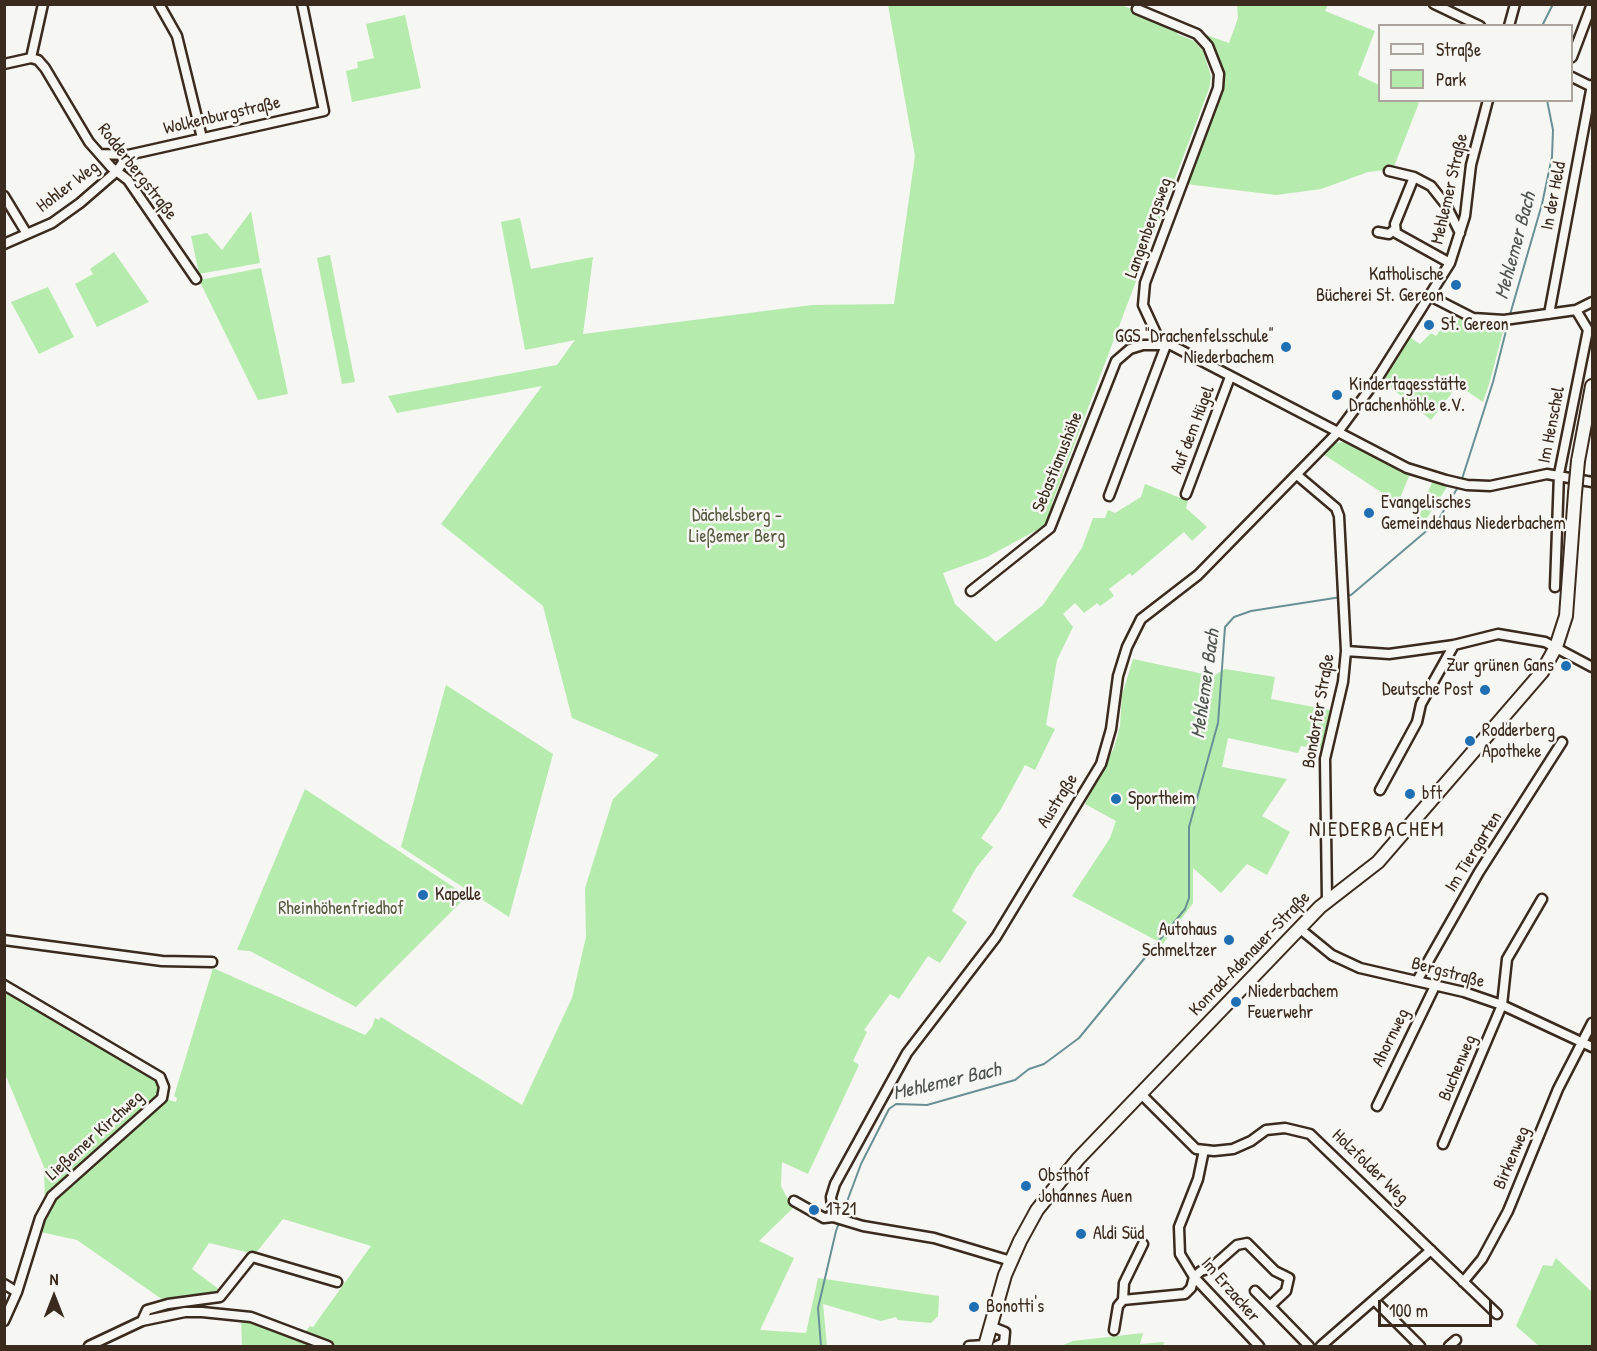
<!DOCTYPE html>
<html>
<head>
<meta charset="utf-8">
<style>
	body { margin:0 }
	#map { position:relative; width:1597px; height:1351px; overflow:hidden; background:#f6f6f2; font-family:"Patrick Hand",sans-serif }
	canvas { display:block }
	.frame { position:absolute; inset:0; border:6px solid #3b2a1e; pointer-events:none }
	.legend { position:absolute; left:1378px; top:24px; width:195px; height:78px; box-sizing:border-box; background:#f6f6f2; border:2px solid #aba49d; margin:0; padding:8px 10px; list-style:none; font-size:18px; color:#3b2a1e }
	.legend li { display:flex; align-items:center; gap:12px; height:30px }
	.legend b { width:30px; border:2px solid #aba49d }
	.north { position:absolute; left:24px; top:1267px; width:60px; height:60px; -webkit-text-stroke:4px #f6f6f2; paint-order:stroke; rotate:0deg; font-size:16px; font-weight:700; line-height:24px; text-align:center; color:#3b2a1e }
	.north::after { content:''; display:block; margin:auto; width:21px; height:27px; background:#3b2a1e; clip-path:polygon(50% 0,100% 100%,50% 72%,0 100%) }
	.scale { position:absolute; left:1378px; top:1300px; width:114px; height:27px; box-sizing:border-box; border:3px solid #3b2a1e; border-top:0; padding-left:8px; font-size:18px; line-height:21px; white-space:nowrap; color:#3b2a1e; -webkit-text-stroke:4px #f6f6f2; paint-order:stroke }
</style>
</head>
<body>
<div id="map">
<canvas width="1597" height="1351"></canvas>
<div class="frame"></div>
<ul class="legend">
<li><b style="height:8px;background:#f6f6f2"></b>Straße</li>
<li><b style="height:16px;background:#b5ebad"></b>Park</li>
</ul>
<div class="north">N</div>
<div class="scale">100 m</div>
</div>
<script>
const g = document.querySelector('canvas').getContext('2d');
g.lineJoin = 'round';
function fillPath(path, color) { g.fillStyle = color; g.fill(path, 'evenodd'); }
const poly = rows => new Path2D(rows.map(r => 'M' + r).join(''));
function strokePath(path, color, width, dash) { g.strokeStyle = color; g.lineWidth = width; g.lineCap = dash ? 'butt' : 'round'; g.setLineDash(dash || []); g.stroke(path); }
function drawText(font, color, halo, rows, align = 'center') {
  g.font = font + ' "Patrick Hand",sans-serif'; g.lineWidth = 5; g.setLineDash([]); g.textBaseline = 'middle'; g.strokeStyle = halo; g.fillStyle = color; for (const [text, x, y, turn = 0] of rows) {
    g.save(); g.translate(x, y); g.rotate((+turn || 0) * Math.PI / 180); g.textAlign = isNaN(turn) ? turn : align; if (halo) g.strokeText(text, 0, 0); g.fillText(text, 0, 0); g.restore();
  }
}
const green = poly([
	[888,5,1122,5,1179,28,1177,34,1194,41,1203,51,1211,76,1210,86,1052,503,1055,509,1048,524,987,557,943,573,955,604,996,642,1043,605,1082,548,1093,518,1105,518,1108,510,1115,513,1141,497,1145,484,1188,501,1186,508,1207,527,1192,541,1184,532,1132,576,1130,573,1109,589,1114,596,1100,606,1097,603,1084,613,1075,603,1063,614,1073,627,1057,660,1046,725,1055,729,1035,770,1025,765,1001,809,981,838,993,847,976,868,952,911,967,922,940,963,928,956,899,999,890,994,864,1030,867,1032,853,1061,859,1065,808,1174,782,1162,781,1186,786,1196,795,1206,759,1241,794,1258,760,1330,806,1333,818,1278,939,1296,938,1316,931,1323,898,1320,896,1317,881,1321,823,1304,827,1346,242,1346,241,1320,299,1340,310,1326,313,1327,371,1246,283,1219,255,1254,209,1243,192,1269,224,1293,166,1302,77,1240,41,1232,42,1220,54,1198,166,1099,176,1102,177,1098,174,1096,213,968,365,1035,372,1027,375,1018,379,1020,381,1017,522,1105,572,998,586,937,585,888,613,799,659,755,572,718,543,606,441,524,542,386,397,413,388,396,557,365,575,340,525,350,501,222,520,218,531,269,593,257,583,334,812,305,894,304,915,156],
	[1237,5,1328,5,1325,11,1375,31,1358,75,1379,85,1380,100,1414,101,1419,103,1393,169,1368,172,1321,189,1276,195,1186,184,1222,74,1198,32,1229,43,1238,18],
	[405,15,421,88,352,102,346,71,358,68,357,62,374,58,366,24],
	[251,211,260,263,199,274,191,236,207,233,222,250],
	[114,252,149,302,97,327,75,284,93,274,90,269],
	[330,255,355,382,342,384,317,258],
	[261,268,288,394,258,400,199,280],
	[48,287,74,337,39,354,11,302],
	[1460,318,1474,324,1505,324,1490,381,1483,402,1458,385,1431,420,1384,382,1383,378,1408,336,1420,344,1431,333,1436,336,1447,320,1455,325],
	[1347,442,1410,474,1400,498,1420,508,1433,481,1449,484,1425,521,1323,454,1333,443],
	[1133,659,1213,676,1225,669,1275,677,1271,699,1330,710,1321,749,1301,746,1298,753,1228,738,1222,767,1287,779,1262,816,1290,832,1267,875,1247,864,1221,893,1193,868,1193,903,1163,944,1072,896,1110,838,1116,821,1085,804,1114,748,1120,726,1122,695],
	[446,685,553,754,509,917,401,847],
	[305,789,467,896,356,1007,250,951,237,950],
	[5,988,157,1078,160,1087,158,1097,61,1181,45,1203,44,1167,5,1074],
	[1556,1258,1592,1292,1592,1346,1539,1346,1516,1326,1543,1265,1552,1266],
	[1143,1333,1140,1344,1164,1342,1163,1346,1061,1346,1073,1341]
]);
const stream = poly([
	[1542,26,1553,4],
	[1509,318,1542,204,1552,157,1553,130,1547,100],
	[1461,482,1493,382,1508,323],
	[1346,596,1351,595,1437,522,1458,487],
	[821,1346,818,1308,836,1231,861,1164,889,1109,896,1104,927,1105,1015,1080,1029,1069,1044,1064,1079,1038,1185,909,1189,898,1189,827,1218,723,1225,627,1234,617,1251,611,1341,597]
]);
const street = poly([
	[159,4,177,36,202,138],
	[1434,4,1480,26],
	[1137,9,1197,34,1208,46,1219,74,1218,88,1145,283,1143,305,1161,344],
	[1509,26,1515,4],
	[1572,57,1592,4],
	[31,58,38,60,45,68,89,142,111,167,128,180,196,279],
	[31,58,43,4],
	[4,64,31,58],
	[1572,77,1592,87],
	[100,154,128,155],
	[1389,171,1414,177,1431,186,1446,205,1460,233],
	[1414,177,1395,224,1396,233,1450,263],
	[4,196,27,234],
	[1378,232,1389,234,1395,229],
	[4,244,52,223,80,203,117,171,128,155,324,111,302,4],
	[1430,296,1473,318,1504,320,1576,310,1592,302],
	[1549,314,1592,85],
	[1297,475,1336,508,1339,516,1346,651,1343,682,1325,759,1327,900],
	[1186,494,1230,377],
	[1109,496,1166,345],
	[1555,587,1559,474,1588,330,1576,310],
	[971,591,1050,528,1116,361,1130,349,1143,345,1171,345,1407,468,1446,480,1467,485,1490,486,1547,474,1592,482],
	[1346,651,1389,654,1454,645,1498,634,1545,642,1592,667],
	[1380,790,1417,722,1421,704,1454,645],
	[1299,928,1332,955,1360,968,1464,992,1502,1005,1592,1047],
	[4,940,162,961,212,962],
	[1417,981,1479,872,1562,742],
	[4,985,160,1077,164,1087,162,1098,52,1196,40,1218,17,1292,4,1321],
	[1141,1094,1196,1149,1214,1151,1233,1149,1251,1141,1266,1130,1285,1128,1310,1134,1497,1314],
	[1377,1106,1435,986],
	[1443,1144,1502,1005,1507,959,1542,899],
	[1204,1150,1198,1179,1179,1227,1180,1254,1194,1277,1259,1346],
	[794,1201,824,1218,833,1217,863,1226,934,1238,1011,1261],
	[833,1217,831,1197,835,1184,907,1053,996,937,1101,764,1111,729,1118,676,1127,647,1141,619,1198,575,1338,432,1377,379,1450,263,1465,216,1471,165,1488,100],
	[1143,1244,1124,1283,1123,1300,1185,1294,1191,1288,1194,1277,1201,1271,1211,1268,1237,1245,1247,1243,1275,1271,1289,1278,1286,1291,1270,1306,1309,1346],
	[1463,1282,1482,1259,1508,1211,1558,1089,1592,1023],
	[4,1284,17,1292],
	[1255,1291,1270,1306],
	[1375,1301,1420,1346],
	[142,1321,147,1310,168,1304,220,1297,252,1257,337,1282],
	[990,1326,1005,1332,1004,1343,997,1346],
	[1114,1330,1118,1306,1123,1300],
	[89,1346,142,1321,185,1312,202,1312,251,1317,328,1346],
	[969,1346,985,1345],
	[1321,1346,1431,1250],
	[1449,1346,1456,1340]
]);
const secondary = poly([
	[1578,461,1592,386],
	[985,1346,1005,1275,1020,1241,1037,1210,1078,1159,1320,907,1378,862,1542,672,1556,647,1566,616,1575,493]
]);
const secondaryBridge = poly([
	[1575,493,1578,461]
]);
const markers = [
	[1456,285,6,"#1f6fb2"],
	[1429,325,6,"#1f6fb2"],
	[1286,347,6,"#1f6fb2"],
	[1337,395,6,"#1f6fb2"],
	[1369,513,6,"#1f6fb2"],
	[1566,666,6,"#1f6fb2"],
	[1485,690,6,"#1f6fb2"],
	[1470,741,6,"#1f6fb2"],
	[1410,794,6,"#1f6fb2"],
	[1116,799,6,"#1f6fb2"],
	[423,895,6,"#1f6fb2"],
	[1229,940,6,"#1f6fb2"],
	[1236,1002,6,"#1f6fb2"],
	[1026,1186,6,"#1f6fb2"],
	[814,1210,6,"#1f6fb2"],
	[1081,1234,6,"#1f6fb2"],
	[974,1307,6,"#1f6fb2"]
];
const streetNames = [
	["Wolkenburgstraße",222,116,-13],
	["Rodderbergstraße",137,172,52],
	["Hohler Weg",68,187,-37],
	["Mehlemer Straße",1450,189,-77],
	["In der Held",1554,196,-79],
	["Langenbergsweg",1149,228,-70],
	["Im Henschel",1552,425,-79],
	["Auf dem Hügel",1193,430,-69],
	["Sebastianushöhe",1058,462,-68],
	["Bondorfer Straße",1319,711,-80],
	["Austraße",1058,801,-58],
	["Im Tiergarten",1474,852,-58],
	["Konrad-Adenauer-Straße",1250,954,-46],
	["Bergstraße",1448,973,15],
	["Ahornweg",1391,1038,-64],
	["Buchenweg",1458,1068,-67],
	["Ließemer Kirchweg",95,1136,-42],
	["Birkenweg",1512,1158,-67],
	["Holzfolder Weg",1370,1167,44],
	["Im Erzacker",1230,1290,49]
];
const poiNames = [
	["Katholische",1444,275,"right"],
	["Bücherei St. Gereon",1444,296,"right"],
	["St. Gereon",1441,325],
	["GGS \"Drachenfelsschule\"",1274,337,"right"],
	["Niederbachem",1274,358,"right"],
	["Kindertagesstätte",1349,385],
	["Drachenhöhle e.V.",1349,406],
	["Evangelisches",1381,503],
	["Gemeindehaus Niederbachem",1381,524],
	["Zur grünen Gans",1554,666,"right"],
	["Deutsche Post",1473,690,"right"],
	["Rodderberg",1482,731],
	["Apotheke",1482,752],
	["bft",1422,794],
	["Sportheim",1128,799],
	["Kapelle",435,895],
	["Autohaus",1217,930,"right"],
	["Schmeltzer",1217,951,"right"],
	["Niederbachem",1248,992],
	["Feuerwehr",1248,1013],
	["Obsthof",1038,1176],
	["Johannes Auen",1038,1197],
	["1721",826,1210],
	["Aldi Süd",1093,1234],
	["Bonotti's",986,1307]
];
const parkNames = [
	["Dächelsberg -",737,516],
	["Ließemer Berg",737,537],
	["Rheinhöhenfriedhof",341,909]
];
const waterNames = [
	["Mehlemer Bach",1516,246,-75],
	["Mehlemer Bach",1206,684,-82],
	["Mehlemer Bach",947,1082,-13]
];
const quarterNames = [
	["NIEDERBACHEM",1377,830]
];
fillPath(green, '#b5ebad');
strokePath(stream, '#699195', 2);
strokePath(street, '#3b2a1e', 13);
strokePath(secondary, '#3b2a1e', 16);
strokePath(street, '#f6f6f2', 8);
strokePath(secondary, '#f6f6f2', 12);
strokePath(secondaryBridge, '#3b2a1e', 16, []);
strokePath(secondaryBridge, '#f6f6f2', 12);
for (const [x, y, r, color] of markers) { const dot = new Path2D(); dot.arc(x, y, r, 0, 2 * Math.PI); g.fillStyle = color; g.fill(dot); strokePath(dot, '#f6f6f2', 2); }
drawText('18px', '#3b2a1e', '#f6f6f2', streetNames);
drawText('18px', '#3b2a1e', '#f6f6f2', poiNames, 'left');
drawText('18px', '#5a5a42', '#f6f6f2', parkNames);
drawText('italic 20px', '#4e5550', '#f6f6f2', waterNames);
g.letterSpacing = '1.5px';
drawText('21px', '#3b2a1e', '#f6f6f2', quarterNames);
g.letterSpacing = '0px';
</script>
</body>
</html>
